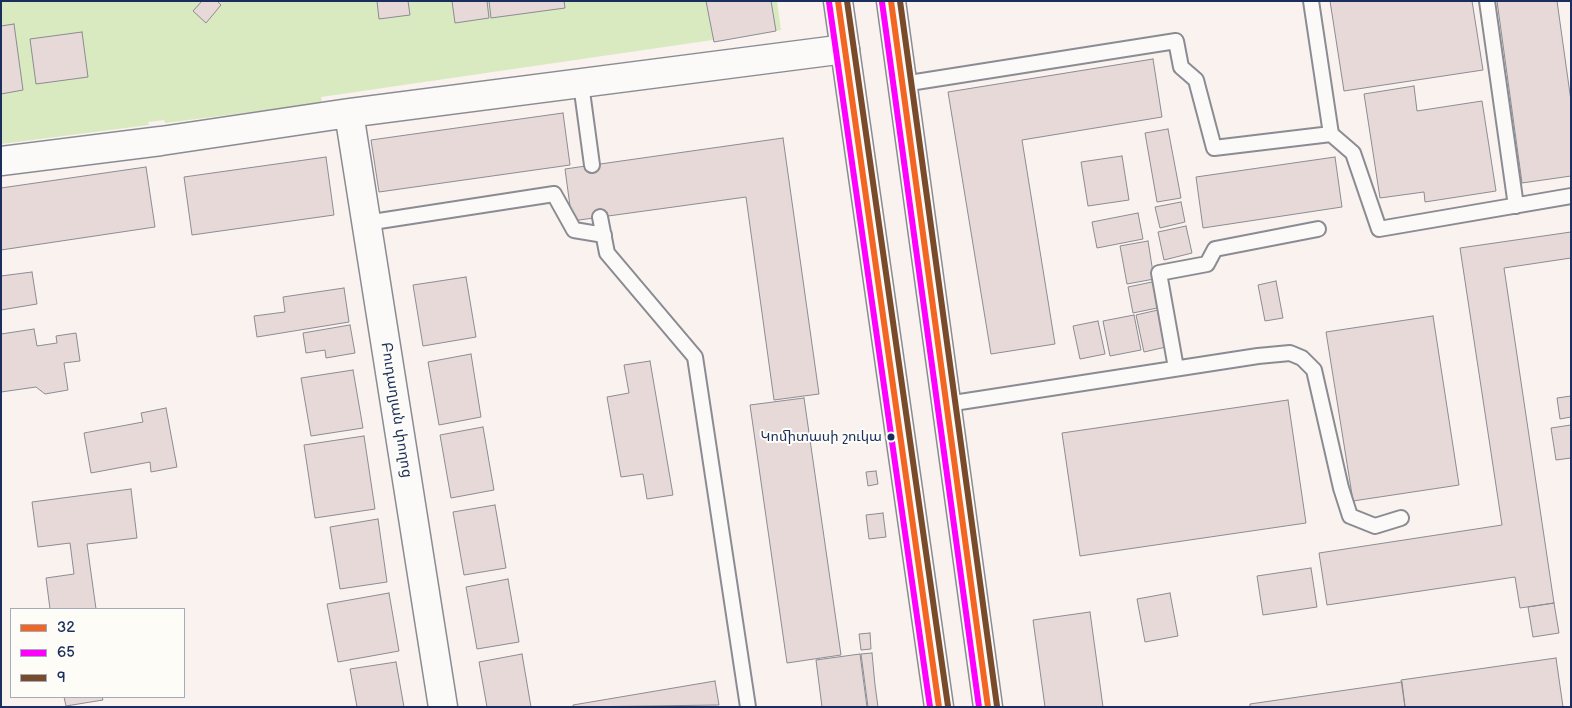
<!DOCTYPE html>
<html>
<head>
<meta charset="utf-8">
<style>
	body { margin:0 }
	#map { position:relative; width:1572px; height:708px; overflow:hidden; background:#f9f2ef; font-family:"Balsamiq Sans",sans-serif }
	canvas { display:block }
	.frame { position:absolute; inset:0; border:2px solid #1b2f5e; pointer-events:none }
	.legend { position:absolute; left:10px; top:608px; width:175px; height:90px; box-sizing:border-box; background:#fdfcf7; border:1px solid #a3aaba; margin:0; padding:6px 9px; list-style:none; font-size:15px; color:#1b2f5e }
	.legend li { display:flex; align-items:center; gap:10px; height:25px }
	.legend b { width:25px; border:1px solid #a3aaba }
</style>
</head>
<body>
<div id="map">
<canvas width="1572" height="708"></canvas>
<div class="frame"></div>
<ul class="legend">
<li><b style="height:6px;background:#f26522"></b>32</li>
<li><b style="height:6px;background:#f0f"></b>65</li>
<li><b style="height:6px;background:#7a4b2a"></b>9</li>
</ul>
</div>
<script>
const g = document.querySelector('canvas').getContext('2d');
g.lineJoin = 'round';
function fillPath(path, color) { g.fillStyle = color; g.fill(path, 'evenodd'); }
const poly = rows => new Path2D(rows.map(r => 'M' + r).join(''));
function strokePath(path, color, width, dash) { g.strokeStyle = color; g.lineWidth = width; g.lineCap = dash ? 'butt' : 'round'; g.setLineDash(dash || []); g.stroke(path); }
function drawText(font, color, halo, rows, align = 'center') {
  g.font = font + ' "Balsamiq Sans","Noto Sans Armenian",sans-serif'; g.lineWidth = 4; g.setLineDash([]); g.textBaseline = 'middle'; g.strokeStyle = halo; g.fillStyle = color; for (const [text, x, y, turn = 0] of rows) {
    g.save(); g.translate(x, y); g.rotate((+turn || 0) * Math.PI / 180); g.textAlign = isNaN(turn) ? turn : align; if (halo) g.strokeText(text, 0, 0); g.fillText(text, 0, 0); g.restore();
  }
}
const green = poly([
	[1,1,777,1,781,30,321,97,322,103,165,123,164,120,148,122,149,125,1,144]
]);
const building = poly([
	[202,1,217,1,221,5,206,23,193,11,202,1],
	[377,1,408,1,410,15,379,19,377,1],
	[452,1,487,1,489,18,455,23,452,1],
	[489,1,564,1,565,8,491,18,489,1],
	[706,1,771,1,776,31,714,42,706,1],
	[1330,1,1472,1,1483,70,1344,91,1330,1],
	[1497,1,1557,1,1571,101,1571,176,1522,183,1497,1],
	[14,24,23,90,1,94,1,26,14,24],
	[82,32,88,77,36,84,30,39,82,32],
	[1153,59,1162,117,1022,140,1055,344,991,354,948,92,1153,59],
	[1414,86,1417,111,1482,101,1496,191,1425,202,1424,192,1380,198,1364,94,1414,86],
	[563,113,570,165,379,192,371,140,563,113],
	[1168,129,1181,198,1157,202,1145,133,1168,129],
	[783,138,819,394,774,400,746,197,572,221,565,169,783,138],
	[1122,156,1129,200,1088,206,1081,162,1122,156],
	[326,157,334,215,192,235,184,177,326,157],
	[1335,157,1342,207,1203,228,1196,177,1335,157],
	[146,167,155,227,1,250,1,188,146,167],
	[1181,202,1185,222,1160,228,1155,207,1181,202],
	[1138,213,1143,239,1097,248,1092,222,1138,213],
	[1186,226,1192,253,1164,260,1158,232,1186,226],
	[1571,232,1571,258,1504,268,1554,603,1520,608,1515,577,1327,605,1319,553,1502,525,1460,248,1571,232],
	[1148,241,1154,279,1127,284,1120,246,1148,241],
	[32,272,37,304,1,310,1,276,32,272],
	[466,277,476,337,423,346,413,285,466,277],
	[1157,281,1162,307,1133,313,1128,287,1157,281],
	[1276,281,1283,318,1265,321,1258,285,1276,281],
	[344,288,349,322,257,337,254,316,285,312,283,297,344,288],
	[1158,310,1166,347,1144,352,1136,315,1158,310],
	[1134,315,1141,350,1110,356,1103,321,1134,315],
	[1433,316,1459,485,1353,501,1326,332,1433,316],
	[1098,321,1105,354,1080,359,1073,326,1098,321],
	[350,325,355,353,326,358,325,350,306,353,303,333,350,325],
	[34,329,37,346,57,343,56,336,76,333,80,361,64,363,68,390,45,394,36,387,1,392,1,334,34,329],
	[471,354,481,417,439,425,428,362,471,354],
	[650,361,673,495,647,499,643,474,621,477,607,397,629,393,624,365,650,361],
	[353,370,363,428,311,436,301,378,353,370],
	[1571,396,1571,417,1560,419,1557,398,1571,396],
	[804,398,841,655,787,663,750,405,804,398],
	[1288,400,1306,523,1080,556,1062,433,1288,400],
	[166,408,177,467,151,472,150,462,91,473,84,433,143,422,141,413,166,408],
	[1571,425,1571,458,1556,460,1551,428,1571,425],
	[483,427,494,490,451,498,440,435,483,427],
	[364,436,375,509,315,518,304,445,364,436],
	[876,471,878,484,868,486,866,472,876,471],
	[131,489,137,538,87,544,96,609,50,609,46,578,74,574,70,543,38,547,32,502,131,489],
	[495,505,506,568,464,575,453,512,495,505],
	[883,513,886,537,869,539,866,515,883,513],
	[378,519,387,582,340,589,330,527,378,519],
	[1311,568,1317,607,1263,615,1257,576,1311,568],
	[508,579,519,642,477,649,466,587,508,579],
	[389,593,399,651,338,662,327,604,389,593],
	[1170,593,1178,636,1145,642,1137,599,1170,593],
	[1554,603,1559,633,1533,637,1528,607,1554,603],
	[1090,612,1103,707,1045,707,1033,620,1090,612],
	[870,633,871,649,861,650,859,634,870,633],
	[872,653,875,685,878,707,868,707,861,654,872,653],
	[522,654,531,707,487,707,479,662,522,654],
	[860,654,867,707,822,707,816,660,860,654],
	[1556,658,1563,707,1405,707,1401,680,1556,658],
	[396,662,404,707,357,707,350,669,396,662],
	[715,681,719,705,573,707,573,705,715,681],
	[1402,682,1405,707,1250,707,1250,704,1402,682],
	[64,697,102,697,103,700,66,706,64,697]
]);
const service = poly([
	[1311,1,1331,134],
	[1487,1,1516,206],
	[581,84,592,165],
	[903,84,1176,41,1181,67,1196,80,1214,148,1331,134,1353,153,1379,229,1571,196],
	[600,217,607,253,695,357,748,707],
	[366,223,554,194,574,230,604,235],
	[1176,368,1159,273,1207,264,1215,249,1318,229],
	[947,404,1258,356,1290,353,1302,358,1314,370,1341,488,1350,516,1375,526,1401,518]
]);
const minor = poly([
	[349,113,443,707],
	[1,161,161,141,349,113,845,49]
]);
const primary = poly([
	[838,1,939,707],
	[891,1,988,707]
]);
const bus1 = poly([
	[838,1,939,707],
	[891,1,988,707]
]);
const bus2 = poly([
	[829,2,930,707],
	[882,2,979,707]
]);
const bus3 = poly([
	[847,1,948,706],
	[900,1,997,706]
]);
const markers = [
	[891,437,4.5,"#1b2f5e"]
];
const busNames = [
	["Կոմիտասի շուկա",882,437]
];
const streetNames = [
	["Բուդաղյան փողոց",396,410,81]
];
fillPath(green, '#d9e9c0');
fillPath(building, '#e7d9d8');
strokePath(building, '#8b8c93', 1);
strokePath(service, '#8b8c93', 18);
strokePath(minor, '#8b8c93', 31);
strokePath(primary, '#8b8c93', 31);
strokePath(service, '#fbfaf8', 14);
strokePath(minor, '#fbfaf8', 28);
strokePath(primary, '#fbfaf8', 28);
strokePath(bus1, '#f26522', 6);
strokePath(bus2, '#f0f', 6);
strokePath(bus3, '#7a4b2a', 6);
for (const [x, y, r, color] of markers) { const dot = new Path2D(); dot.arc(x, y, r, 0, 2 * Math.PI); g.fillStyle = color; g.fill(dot); strokePath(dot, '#fdfcf7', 2); }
drawText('14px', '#1b2f5e', '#fdfcf7', busNames, 'right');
drawText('15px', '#1b2f5e', '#fdfcf7', streetNames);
</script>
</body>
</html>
